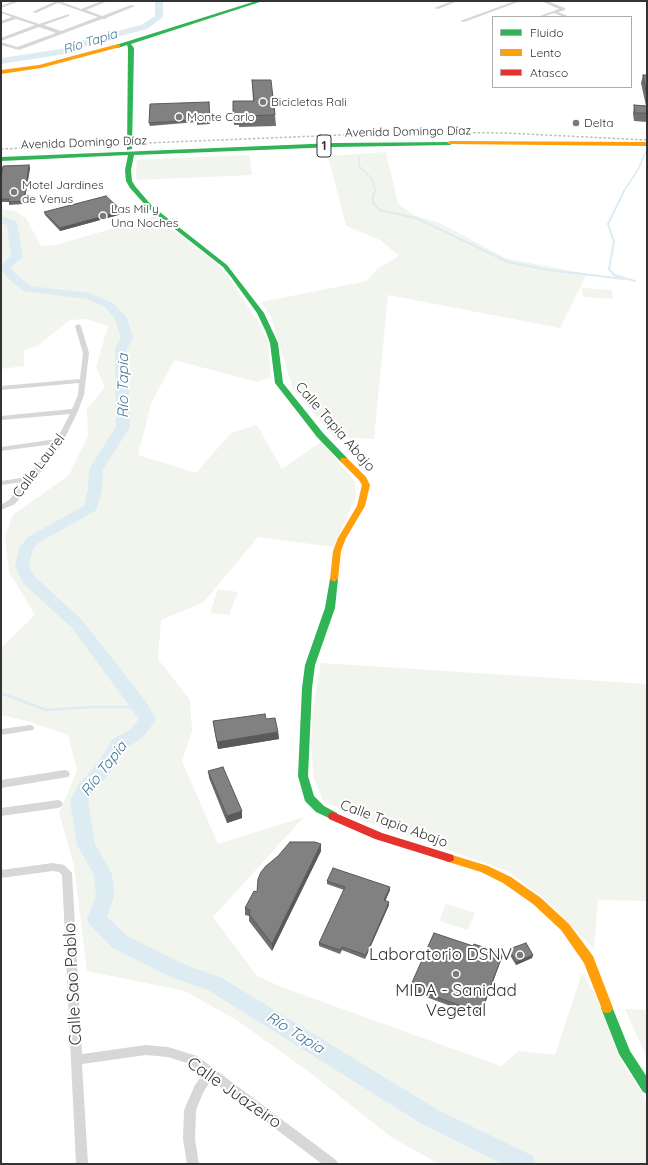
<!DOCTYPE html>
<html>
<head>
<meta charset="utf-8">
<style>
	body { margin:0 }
	#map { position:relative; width:648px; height:1165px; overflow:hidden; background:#fff; font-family:Quicksand,sans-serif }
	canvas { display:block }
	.frame { position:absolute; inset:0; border:2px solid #333; pointer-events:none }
	.legend { position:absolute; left:492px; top:16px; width:140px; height:72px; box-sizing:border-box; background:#fff; border:1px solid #adadad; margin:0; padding:5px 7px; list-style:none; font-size:12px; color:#333 }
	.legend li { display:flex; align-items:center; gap:8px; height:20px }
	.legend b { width:20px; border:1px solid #adadad }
</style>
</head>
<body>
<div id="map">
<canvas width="648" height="1165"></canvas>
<div class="frame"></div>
<ul class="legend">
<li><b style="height:5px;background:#30b455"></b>Fluido</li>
<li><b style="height:5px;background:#ff9f0a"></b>Lento</li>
<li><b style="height:5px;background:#e5322d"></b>Atasco</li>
</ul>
</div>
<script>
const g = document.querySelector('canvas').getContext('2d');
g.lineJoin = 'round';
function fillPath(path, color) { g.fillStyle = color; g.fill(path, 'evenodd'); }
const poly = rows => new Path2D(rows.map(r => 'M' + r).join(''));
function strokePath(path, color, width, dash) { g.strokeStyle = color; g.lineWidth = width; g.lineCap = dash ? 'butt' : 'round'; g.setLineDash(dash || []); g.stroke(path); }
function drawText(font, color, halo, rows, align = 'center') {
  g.font = font + ' Quicksand,sans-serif'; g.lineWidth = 4; g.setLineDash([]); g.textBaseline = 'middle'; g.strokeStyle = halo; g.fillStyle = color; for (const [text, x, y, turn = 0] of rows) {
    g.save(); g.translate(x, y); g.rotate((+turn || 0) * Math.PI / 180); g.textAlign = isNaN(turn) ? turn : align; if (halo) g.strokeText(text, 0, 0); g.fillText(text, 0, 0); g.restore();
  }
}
const green = poly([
	[386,152,398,204,416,216,440,223,505,258,587,274,560,328,388,295,374,439,334,437,293,389,271,317,261,302,367,281,377,269,399,256,380,240,346,226,328,156],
	[249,155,252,175,137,180,136,175,137,160],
	[1,209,15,211,26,218,41,246,56,245,155,216,214,261,228,276,260,325,268,342,271,377,257,382,174,360,151,404,138,455,196,473,231,433,257,425,282,469,321,442,355,482,356,496,334,547,258,537,204,602,161,620,158,659,190,700,192,731,182,761,218,844,304,817,213,917,257,976,284,988,501,1066,519,1051,555,1055,582,973,596,996,619,1057,647,1101,647,1164,439,1164,391,1137,309,1072,238,1021,185,991,87,971,74,866,59,813,77,771,68,735,27,721,1,715,1,648,35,615,9,572,5,536,13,515,69,475,88,436,87,409,105,387,96,367,108,326,87,319,70,320,37,346,24,350,24,366,1,369],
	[582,288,612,290,613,299,583,297],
	[218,589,238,592,229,615,210,613],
	[321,663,647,684,647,901,598,900,594,949,547,901,508,871,362,820,323,800,314,779,311,742,313,709],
	[446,904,475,913,468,930,439,921],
	[625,1009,647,1010,647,1058]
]);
const streamFar2 = poly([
	[1,59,2,61],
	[359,157,359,166,371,178,376,190,375,192],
	[623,192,638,170,645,153]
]);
const streamFar1 = poly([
	[375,191,373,195,373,203,380,210,416,218,508,262,549,270,624,279],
	[624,191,608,224,614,242,609,269,614,275,635,281]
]);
const stream = poly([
	[1,693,46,710,93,707,141,707]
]);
const river = poly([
	[155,1,163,1,163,17,147,29,89,44,78,52,1,64,1,58,75,47,83,40,141,25,155,16,155,1],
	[1,216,16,221,17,223,23,257,11,267,17,275,30,286,89,293,113,303,127,318,133,338,127,349,130,427,103,469,102,490,97,508,95,511,38,543,33,549,29,566,34,576,82,620,147,703,156,720,143,737,125,749,109,774,92,793,88,801,95,844,112,874,114,896,107,917,127,936,186,965,222,978,438,1110,533,1156,536,1164,502,1164,422,1124,208,990,173,978,113,948,90,925,87,919,96,896,94,875,77,845,70,801,79,784,97,764,113,739,131,729,139,719,72,628,23,583,15,566,19,548,28,537,84,506,88,490,89,469,116,427,115,349,121,338,115,319,105,307,87,299,23,291,9,279,1,269,1,265,11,256,7,225,1,223,1,216]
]);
const street = poly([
	[14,1,20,1,1,8,1,6,14,1],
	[53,1,62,1,62,2,81,9,102,1,108,1,86,10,102,16,131,5,135,6,106,18,106,19,102,19,19,50,1,45,1,42,17,47,56,33,39,27,1,41,1,38,35,25,16,19,1,24,1,21,12,17,1,13,1,11,39,24,69,14,69,16,44,25,61,31,98,17,58,3,36,13,32,12,54,2,53,1],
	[452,1,458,1,438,9,434,8,452,1],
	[515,1,521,1,464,22,460,21,515,1],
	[541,1,547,1,565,8,565,10,558,12,570,17,564,17,554,13,543,17,537,17,559,9,541,1],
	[78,324,81,326,89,353,84,395,78,411,61,446,15,504,1,510,1,505,9,500,24,482,1,485,1,481,28,477,54,444,1,451,1,447,57,439,70,414,1,420,1,416,72,409,78,395,79,383,1,390,1,386,80,379,83,353,75,326,78,324],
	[30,725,33,726,34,728,33,730,1,735,1,729,30,725],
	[65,770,68,771,70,774,68,777,1,788,1,780,65,770],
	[58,800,61,801,63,804,61,807,58,808,1,816,1,808,58,800],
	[53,863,64,865,72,873,82,1054,146,1045,168,1047,197,1056,336,1160,338,1164,322,1164,211,1080,203,1093,196,1110,195,1139,199,1164,187,1164,183,1139,184,1110,195,1085,203,1074,190,1064,168,1057,146,1055,82,1064,88,1164,76,1164,62,875,59,872,53,871,1,878,1,870,53,863]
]);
const fast = poly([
	[256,1,263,1,131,44,134,48,132,149,127,150,128,48,127,45,118,48,116,47,116,45,256,1],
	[452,142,453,143,450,145,335,147,134,155,131,170,132,181,135,186,152,206,227,265,264,313,278,343,283,383,323,433,347,458,348,460,347,462,341,462,317,437,275,383,270,343,266,332,257,313,231,277,223,267,148,208,130,188,126,181,125,170,128,155,1,161,1,157,335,143,452,142],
	[334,576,338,579,335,608,315,665,312,688,308,776,314,796,324,806,337,813,338,816,337,819,333,820,316,812,305,801,298,776,302,688,305,665,325,608,330,579,334,576],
	[607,1003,611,1004,630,1051,647,1077,647,1094,643,1092,619,1054,601,1008,603,1004,607,1003]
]);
const slow = poly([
	[118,44,120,45,120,47,41,68,1,74,1,70,39,65,118,44],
	[450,141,647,142,647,146,448,144,447,143,450,141],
	[341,458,347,458,366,477,370,485,365,506,346,538,341,551,338,579,334,582,330,579,333,551,338,538,357,506,362,485,359,480,341,462,340,460,341,458],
	[449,854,488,866,511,877,541,898,569,924,593,956,613,1008,611,1012,607,1013,603,1012,584,963,561,930,533,904,503,883,481,872,445,861,444,858,445,855,449,854]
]);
const jam = poly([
	[333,812,382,833,453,855,454,858,453,861,449,862,375,839,329,819,328,816,329,813,333,812]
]);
const rail = poly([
	[1,149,414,132,505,133,647,140]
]);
const wall = poly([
	[643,75,647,75,647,122,634,121,633,114,634,105,646,106,641,83],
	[252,80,275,115,276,126,239,127,239,125,234,125,233,114,253,101],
	[209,102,210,124,197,125,197,122,150,126,149,123],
	[29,165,30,168,24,204,9,205,9,202,1,202,1,177],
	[122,211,122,214,60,231,45,215,44,212],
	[266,719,278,732,279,739,218,749,214,728,213,721],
	[208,771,242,818,227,823,209,778],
	[321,844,321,851,272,951,249,921,249,916,245,915,245,908,257,892],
	[327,881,390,890,385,901,389,905,365,959,342,950,340,954,319,946,319,943,344,890,327,884],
	[473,946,503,954,502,957,480,1017,410,991,410,987],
	[509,949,533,955,532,958,516,965,508,952]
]);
const shadedWall = poly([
	[29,165,30,168,24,204,24,201],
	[122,211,122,214,60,231,60,228],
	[278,732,279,739,218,749,217,742],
	[242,811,242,818,227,823,227,816],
	[321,844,321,851,272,951,272,944],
	[390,887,390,890,384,904,384,900],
	[389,902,389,905,365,959,366,955],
	[503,954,502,957,480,1017,480,1013],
	[533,955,532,958,516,965,516,962]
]);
const building = poly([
	[643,75,647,75,647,96,643,75],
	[252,80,271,80,275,115,239,116,238,114,233,114,233,101,254,101,252,80],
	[209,102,210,121,197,122,197,120,149,123,150,104,209,102],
	[634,105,647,106,647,113,635,113,634,105],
	[29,165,24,201,9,202,9,199,1,199,1,177,3,166,29,165],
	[106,196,122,211,60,228,44,212,106,196],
	[265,714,266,719,275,718,278,732,217,742,213,721,265,714],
	[223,767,242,811,227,816,208,771,223,767],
	[290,842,315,842,321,844,272,944,249,914,250,910,245,908,254,891,257,892,258,879,261,872,266,866,278,856,290,842],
	[333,868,390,887,384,900,389,902,366,955,342,947,340,950,319,943,345,887,327,881,333,868],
	[434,933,473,946,474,944,503,954,480,1013,410,987,434,933],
	[526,943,533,955,516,962,509,949,526,943]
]);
const markers = [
	[263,102,4,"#7a7a7a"],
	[179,117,4,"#7a7a7a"],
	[576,123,4,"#7a7a7a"],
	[14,192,4,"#7a7a7a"],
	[103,216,4,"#7a7a7a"],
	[520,955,4,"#7a7a7a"],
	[456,974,4,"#7a7a7a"]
];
const farPoinames = [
	["Bicicletas Rali",271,102],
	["Monte Carlo",187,117],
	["Delta",584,123],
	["Motel Jardines",22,185],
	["de Venus",22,199],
	["Las Mil y",111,209],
	["Una Noches",111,223]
];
const farStreetnames = [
	["Avenida Domingo Díaz",408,132,-1],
	["Avenida Domingo Díaz",84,143,-2]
];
const farWaternames = [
	["Río Tapia",90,42,-17]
];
const shields = [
	[324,146,14]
];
const shieldNames = [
	["1",324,146]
];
const streetNames = [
	["Calle Tapia Abajo",335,427,49],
	["Calle Laurel",39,466,-53],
	["Calle Tapia Abajo",394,824,20]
];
const waterNames = [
	["Río Tapia",123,386,-90],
	["Río Tapia",104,769,-52],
	["Río Tapia",295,1033,32]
];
const nearPoinames = [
	["Laboratorio DSNV",512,955],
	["MIDA - Sanidad",456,991,"center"],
	["Vegetal",456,1011,"center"]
];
const nearStreetnames = [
	["Calle Sao Pablo",73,984,-93],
	["Calle Juazeiro",234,1093,35]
];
fillPath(green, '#f1f5ed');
strokePath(streamFar2, '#ddebf3', 1.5);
strokePath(streamFar1, '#ddebf3', 2);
strokePath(stream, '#ddebf3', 2.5);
fillPath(river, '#ddebf3');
fillPath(street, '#d7d7d7');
fillPath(fast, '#30b455');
fillPath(slow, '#ff9f0a');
fillPath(jam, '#e5322d');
strokePath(rail, '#bebebe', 1.5, [2.5, 2]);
fillPath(wall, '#6f6f6f');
fillPath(shadedWall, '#5a5a5a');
fillPath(building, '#818181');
strokePath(building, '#5a5a5a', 1);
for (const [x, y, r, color] of markers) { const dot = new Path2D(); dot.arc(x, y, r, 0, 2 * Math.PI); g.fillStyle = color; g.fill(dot); strokePath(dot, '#fff', 1.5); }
drawText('12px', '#333', '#fff', farPoinames, 'left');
drawText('12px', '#333', '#fff', farStreetnames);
drawText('italic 13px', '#3f7597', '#fff', farWaternames);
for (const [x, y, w] of shields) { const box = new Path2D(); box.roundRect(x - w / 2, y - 11, w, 22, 3); g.fillStyle = '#fff'; g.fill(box); strokePath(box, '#333', 1); }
drawText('bold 13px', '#333', null, shieldNames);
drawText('14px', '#333', '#fff', streetNames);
drawText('italic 15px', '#3f7597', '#fff', waterNames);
drawText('17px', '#333', '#fff', nearPoinames, 'right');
drawText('17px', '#333', '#fff', nearStreetnames);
</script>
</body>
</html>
